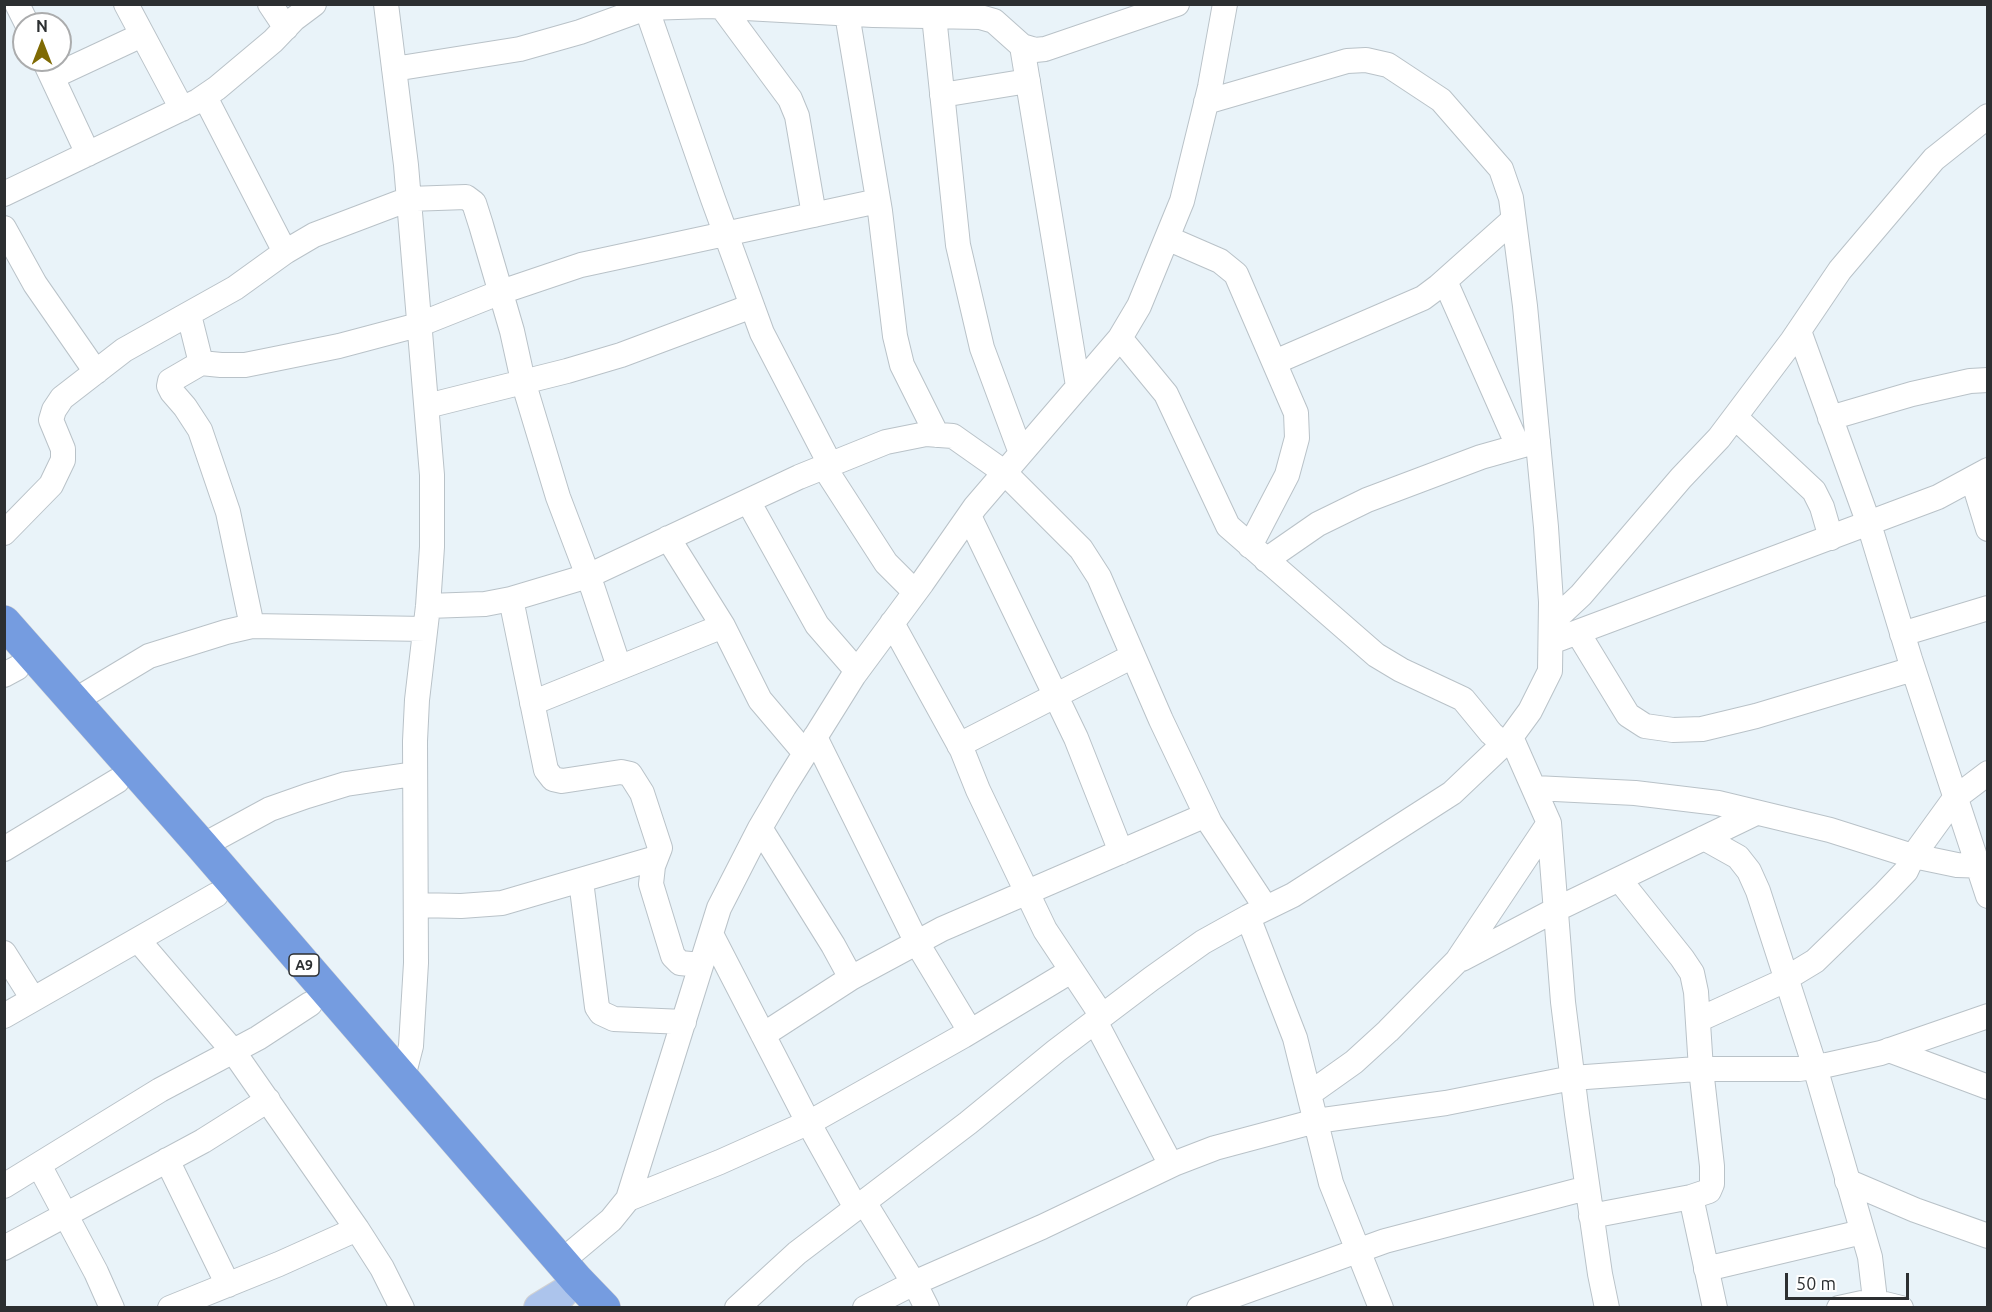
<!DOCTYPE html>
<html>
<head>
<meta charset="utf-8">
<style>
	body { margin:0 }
	#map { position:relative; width:1992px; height:1312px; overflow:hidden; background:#e9f3f9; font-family:Ubuntu,sans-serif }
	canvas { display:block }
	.frame { position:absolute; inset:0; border:6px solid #2c2f31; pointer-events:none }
	.north { position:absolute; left:12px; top:12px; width:60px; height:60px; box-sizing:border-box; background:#fff; border:2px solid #abacad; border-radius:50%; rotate:0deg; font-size:16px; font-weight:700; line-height:24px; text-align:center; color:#2c2f31 }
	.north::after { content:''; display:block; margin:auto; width:21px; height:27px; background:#7f6a03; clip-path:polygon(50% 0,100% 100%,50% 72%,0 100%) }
	.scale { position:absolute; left:1785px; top:1273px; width:124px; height:27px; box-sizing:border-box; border:3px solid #2c2f31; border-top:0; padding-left:8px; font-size:18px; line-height:21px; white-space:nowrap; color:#2c2f31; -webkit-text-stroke:4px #fff; paint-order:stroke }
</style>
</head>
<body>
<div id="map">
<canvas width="1992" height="1312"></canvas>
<div class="frame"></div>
<div class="north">N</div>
<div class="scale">50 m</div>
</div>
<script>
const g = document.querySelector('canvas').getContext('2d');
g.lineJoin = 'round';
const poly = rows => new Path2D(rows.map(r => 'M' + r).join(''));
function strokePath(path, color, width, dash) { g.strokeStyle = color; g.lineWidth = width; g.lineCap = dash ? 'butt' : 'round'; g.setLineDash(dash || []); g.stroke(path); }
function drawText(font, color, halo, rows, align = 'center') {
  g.font = font + ' Ubuntu,sans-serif'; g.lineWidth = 5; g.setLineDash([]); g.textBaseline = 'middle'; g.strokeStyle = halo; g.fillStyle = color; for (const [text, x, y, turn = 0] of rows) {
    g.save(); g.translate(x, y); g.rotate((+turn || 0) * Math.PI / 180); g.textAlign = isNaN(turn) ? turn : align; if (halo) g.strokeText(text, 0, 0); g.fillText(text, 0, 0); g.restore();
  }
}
const minor = poly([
	[17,4,27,24],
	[126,4,182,109],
	[270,4,286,28],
	[386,4,406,165,432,475,432,547,428,606,417,700,415,741,416,963,411,1046,403,1077],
	[645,4,713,199,762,333,830,464],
	[722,7,790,99,797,116,814,215],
	[847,14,880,211,895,336,902,365,937,435],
	[934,16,958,245,982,348,1021,453],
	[1022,46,1078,386],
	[44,60,88,154],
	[394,69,520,49,580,32,646,8,709,6,873,15,980,17,994,21,1022,46,1035,50,1045,49,1177,4],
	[52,77,142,35],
	[942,95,1028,81],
	[205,97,285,252],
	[4,194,198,101,217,88,273,41,294,19,314,4],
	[4,228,35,284,96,372],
	[1167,238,1220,261,1236,274,1296,413,1297,438,1287,475,1250,546],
	[1445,281,1518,446],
	[189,315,201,363],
	[1799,331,1869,524,1910,659,1988,896],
	[1120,338,1166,394,1228,526,1376,655,1401,670,1463,699,1491,733,1503,744],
	[1275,362,1423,298,1439,286,1513,220],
	[427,406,567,371,621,355,752,306],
	[1735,417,1814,491,1822,507,1831,538],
	[1830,418,1912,394,1970,381,1988,380],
	[824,467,886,563,915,592],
	[1973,480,1988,529],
	[748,501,817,625,857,671],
	[969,516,1076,738,1121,852],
	[4,533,51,485,63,460,63,449,51,420,54,410,62,398,124,350,235,288,285,252,314,235,409,199,466,197,474,203,481,225,512,331,523,381,558,497,593,589,619,667],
	[668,538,723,626,760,700,805,753],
	[1266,560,1318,524,1367,500,1481,457,1538,441],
	[511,599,546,770,553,779,562,781,621,772,630,774,642,793,660,848,653,866,651,884,673,956,680,963,701,965],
	[428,606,485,604,511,599,588,576,799,477,886,442,926,434,953,436,1004,472,1081,549,1099,577,1161,720,1210,823,1266,908],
	[892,623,962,750,978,790,1045,930,1102,1016],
	[1551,623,1581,595,1681,478,1719,438,1792,341,1840,270,1934,159,1988,116],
	[252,626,228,512,200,430,185,407,172,392,169,386,170,381,201,363,221,365,245,365,265,361,339,346,418,325,501,292,581,265,878,201],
	[1578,633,1628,715,1645,726,1673,730,1702,729,1756,716,1913,669],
	[1902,634,1988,608],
	[1551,642,1938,497,1988,470],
	[4,675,17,668],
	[74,701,149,656,226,632,252,626,425,629],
	[532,703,723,626],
	[815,737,917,943,970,1031],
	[1511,737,1549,823,1563,1002,1577,1114,1600,1274,1607,1308],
	[959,745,1133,656],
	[1535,788,1635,793,1718,803,1830,830,1909,855,1957,865,1988,866],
	[760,828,833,945,851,978],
	[1704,838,1738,857,1749,871,1758,891,1815,1067,1870,1257,1876,1308],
	[202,846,270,809,307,796,346,784,414,774],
	[4,849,117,781],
	[581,881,597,1007,601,1013,614,1019,684,1022],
	[416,905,461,906,502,903,656,858],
	[1248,917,1295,1038,1331,1183,1381,1308],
	[711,934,808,1122,856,1208],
	[138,940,233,1051,357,1229,382,1268,402,1308],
	[4,953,33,999],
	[1462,959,1557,909,1756,813],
	[4,1016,216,895],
	[1698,1020,1777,984,1815,961,1885,893,1906,871,1913,856,1955,798,1988,773],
	[1095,1021,1171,1165],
	[763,1035,851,978,942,929,1206,815],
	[1889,1050,1988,1087],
	[1309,1094,1354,1062,1388,1031,1457,961,1549,823],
	[167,1160,228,1285],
	[39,1165,96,1272,112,1308],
	[1847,1181,1915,1210,1988,1236],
	[4,1186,160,1090,258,1038,310,1004],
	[1691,1197,1715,1308],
	[628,1199,720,1162,814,1120,963,1036,1071,971],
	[864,1202,918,1290,927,1308],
	[1591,1216,1691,1197,1709,1191,1712,1184,1712,1166,1701,1069,1696,992,1692,973,1682,958,1619,879],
	[4,1248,203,1141,268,1100],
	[562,1261,611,1220,628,1199,719,908,760,828,784,787,854,675,922,583,975,507,1120,338,1139,306,1182,201,1210,87,1225,4],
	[1706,1269,1862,1232],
	[170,1308,279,1264,357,1229],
	[737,1308,797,1253,968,1123,1056,1051,1151,979,1203,942,1248,917,1293,895,1452,793,1511,737,1530,711,1550,671,1551,602,1546,527,1525,306,1511,198,1501,169,1441,100,1388,65,1366,60,1347,61,1206,102],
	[865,1308,914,1283,1042,1227,1176,1163,1215,1148,1316,1121,1446,1103,1572,1078,1697,1069,1799,1069,1827,1065,1881,1053,1988,1016],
	[1199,1308,1385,1241,1587,1188],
	[1839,1308,1862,1303,1885,1304,1901,1308]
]);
const major = poly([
	[539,1308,562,1294]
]);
const highway = poly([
	[4,622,202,846,577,1280,604,1308]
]);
const shields = [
	[304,965,30]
];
const shieldNames = [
	["A9",304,965]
];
strokePath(minor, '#b9c2c8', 26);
strokePath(major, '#d1d1d2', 32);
strokePath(highway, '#d1d1d2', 34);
strokePath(minor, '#fff', 24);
strokePath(major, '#acc4ec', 30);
strokePath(highway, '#759ce0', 33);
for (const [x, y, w] of shields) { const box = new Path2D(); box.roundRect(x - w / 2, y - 11, w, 22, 4.5); g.fillStyle = '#fff'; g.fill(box); strokePath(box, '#2c2f31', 1.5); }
drawText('bold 14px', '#2c2f31', null, shieldNames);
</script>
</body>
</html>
